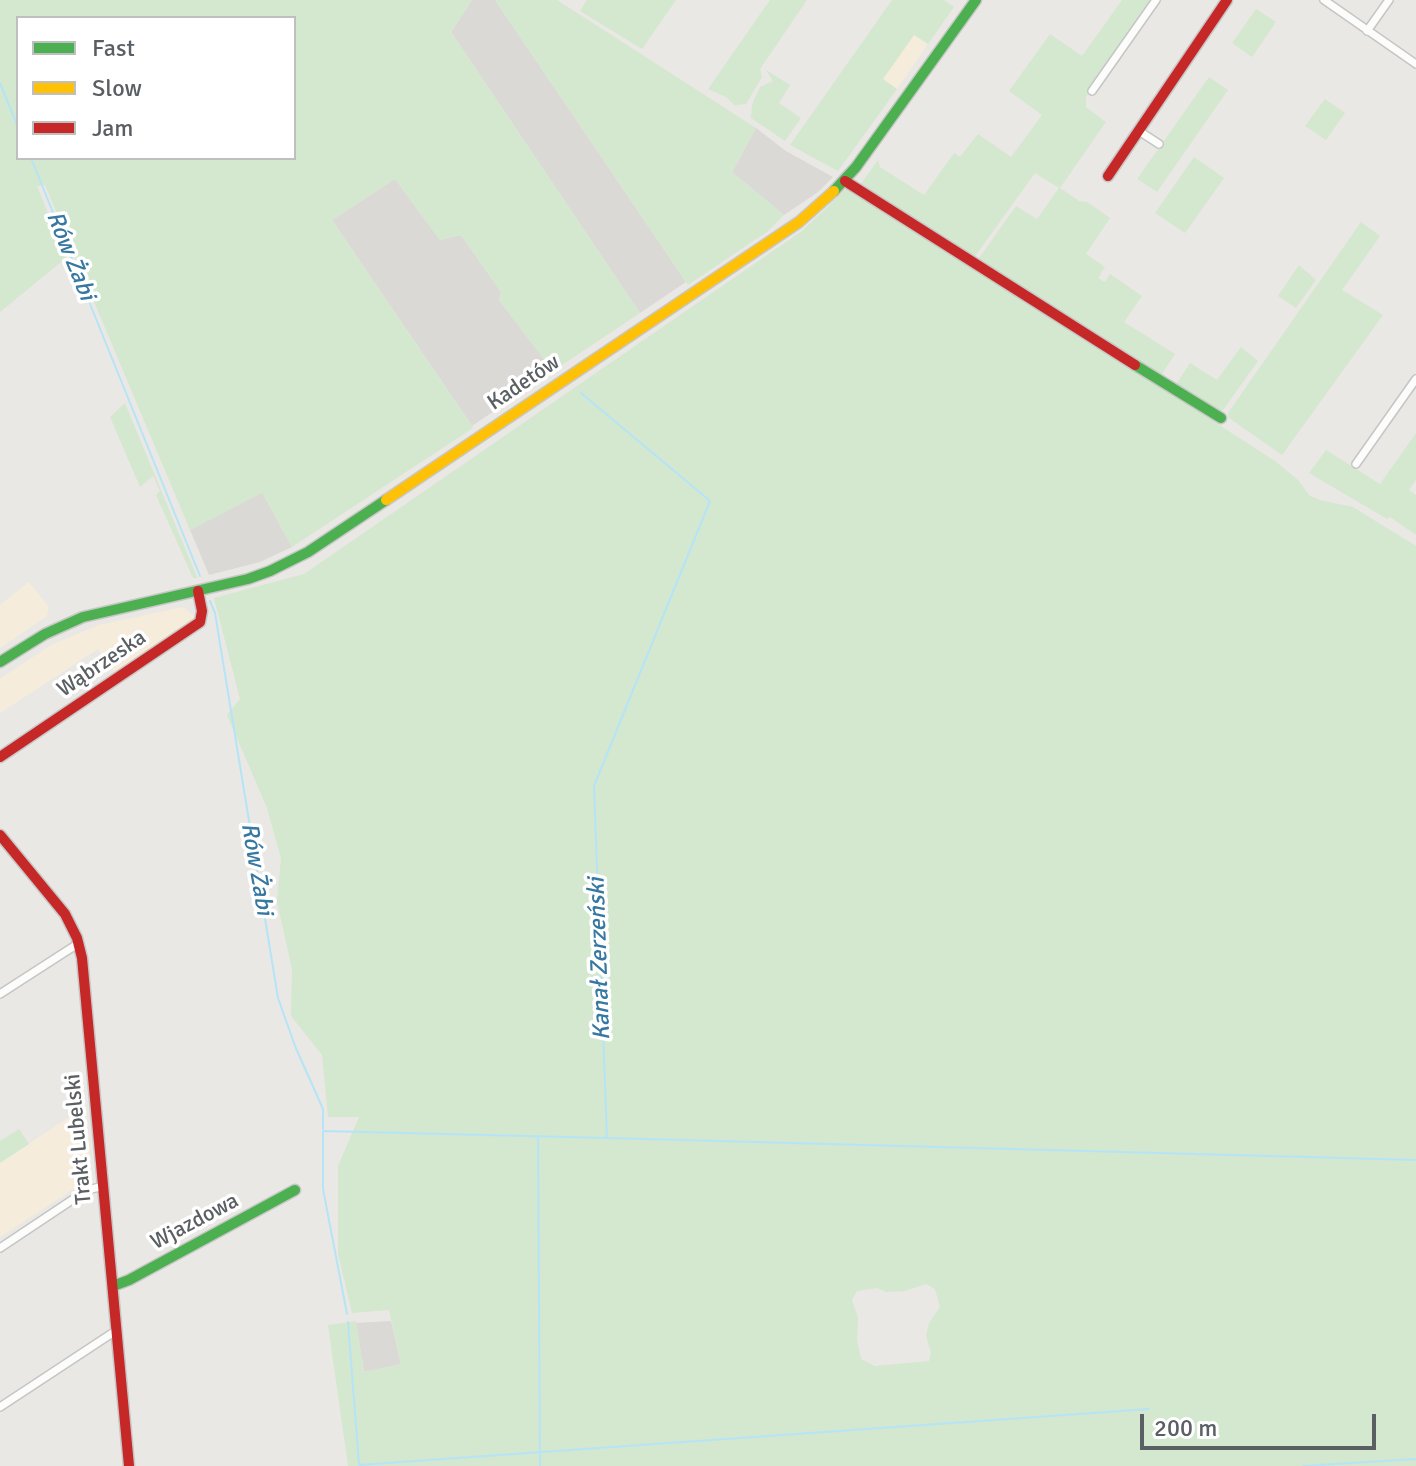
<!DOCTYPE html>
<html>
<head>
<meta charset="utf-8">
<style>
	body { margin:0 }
	#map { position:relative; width:1416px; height:1466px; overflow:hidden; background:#eae8e4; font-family:Signika,sans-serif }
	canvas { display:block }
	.legend { position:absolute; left:16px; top:16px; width:280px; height:144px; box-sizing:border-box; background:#fff; border:2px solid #bdbfc1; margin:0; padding:10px 14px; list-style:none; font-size:24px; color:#5a5f63 }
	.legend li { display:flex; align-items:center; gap:16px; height:40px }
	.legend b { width:40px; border:2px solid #bdbfc1 }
	.scale { position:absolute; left:1140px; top:1414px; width:236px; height:36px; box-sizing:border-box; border:4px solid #5a5f63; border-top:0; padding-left:10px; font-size:24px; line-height:28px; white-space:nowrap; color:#5a5f63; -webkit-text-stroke:6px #fff; paint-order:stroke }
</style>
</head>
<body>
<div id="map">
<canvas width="1416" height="1466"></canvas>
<ul class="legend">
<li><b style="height:10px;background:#4caf50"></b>Fast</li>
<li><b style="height:10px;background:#ffc107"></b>Slow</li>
<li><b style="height:10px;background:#c62828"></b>Jam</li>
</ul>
<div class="scale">200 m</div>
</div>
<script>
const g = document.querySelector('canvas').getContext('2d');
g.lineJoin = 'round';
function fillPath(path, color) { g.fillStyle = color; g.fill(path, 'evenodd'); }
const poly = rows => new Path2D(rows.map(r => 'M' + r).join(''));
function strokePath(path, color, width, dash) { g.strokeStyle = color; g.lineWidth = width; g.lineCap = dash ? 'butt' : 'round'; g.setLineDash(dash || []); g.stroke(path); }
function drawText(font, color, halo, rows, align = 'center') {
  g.font = font + ' Signika,sans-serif'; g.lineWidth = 7; g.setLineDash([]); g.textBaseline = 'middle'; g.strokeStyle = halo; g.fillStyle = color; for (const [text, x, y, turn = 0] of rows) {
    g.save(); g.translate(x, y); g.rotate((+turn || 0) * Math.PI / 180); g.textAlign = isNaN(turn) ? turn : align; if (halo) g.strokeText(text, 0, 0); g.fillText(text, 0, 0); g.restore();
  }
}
const commercial = poly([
	[914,35,928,44,897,89,883,79],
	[29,582,49,607,47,616,0,648,0,605],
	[183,607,197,619,116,674,98,649,0,713,0,679,51,645,99,625],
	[86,1106,92,1177,0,1237,0,1163]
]);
const industrial = poly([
	[472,0,495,0,686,282,640,313,451,32],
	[756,128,786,151,833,177,818,192,784,215,732,172],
	[395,179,440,240,461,235,501,292,499,300,553,371,472,426,332,220],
	[262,492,292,547,260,562,209,575,190,530],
	[391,1321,401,1364,364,1372,356,1323]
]);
const green = poly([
	[0,0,472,0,451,32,640,313,553,371,499,300,501,292,461,235,440,240,395,179,332,220,473,428,292,547,262,493,190,530,45,185,37,186,66,258,0,312],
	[18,18,294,18,294,158,18,158],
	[495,0,557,0,756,128,732,172,784,215,768,231,688,285],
	[587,0,676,0,642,49,580,11],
	[770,0,807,0,760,69,762,77,746,104,734,105,726,97,708,89],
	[892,0,944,0,954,7,928,44,914,35,883,79,897,89,838,171,790,145],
	[1122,0,1151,0,1086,97,1086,107,1106,122,1060,188,1079,201,1087,202,1110,218,1086,254,1105,267,1098,278,1105,282,1110,274,1142,296,1124,322,1175,354,1160,377,977,261,1016,206,1037,219,1059,188,1035,173,973,259,860,185,878,160,880,167,924,195,954,153,960,157,978,134,1011,157,1042,115,1009,91,1050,34,1082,56],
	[1256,9,1276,22,1252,57,1232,43],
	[766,70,790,85,779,103,801,118,785,141,751,118,752,104,760,87,773,81],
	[1209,77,1228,90,1157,192,1137,179],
	[1325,99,1345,113,1326,140,1305,126],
	[1194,157,1224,178,1185,233,1155,213],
	[849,186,1275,461,1298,480,1310,496,1320,500,1353,507,1416,546,1416,1466,348,1466,328,1325,356,1321,364,1372,401,1364,389,1310,352,1313,338,1254,338,1166,359,1117,328,1117,322,1055,291,1016,292,969,277,902,281,858,267,808,227,715,240,699,214,598,304,574,802,231],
	[926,1284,935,1289,940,1307,929,1323,926,1336,931,1353,929,1361,875,1366,861,1359,857,1340,858,1318,852,1300,857,1291,877,1288,886,1292,905,1291],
	[1361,222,1380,236,1342,290,1383,315,1282,455,1229,418,1228,413],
	[1299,265,1316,280,1296,308,1278,296],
	[1241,347,1258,361,1223,410,1213,411,1179,389,1177,383,1190,363,1217,380],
	[125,403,197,577,197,578,193,578,156,495,160,491,153,476,140,487,110,417],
	[1416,433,1416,480,1409,490,1416,495,1416,535,1390,517,1387,519,1309,473,1326,450,1380,484],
	[19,1129,29,1144,0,1163,0,1141]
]);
const stream = poly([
	[0,83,18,127],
	[31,158,200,576],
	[210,601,215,613,278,998,295,1046,323,1109,323,1129],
	[538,1137,540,1466],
	[608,1138,1416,1160],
	[347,1314,323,1189,323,1131,607,1138,594,786,710,501,581,393],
	[348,1322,359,1464],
	[359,1465,1149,1409],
	[1303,1466,1416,1459]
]);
const street = poly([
	[1324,0,1416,64],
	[1367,31,1389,0],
	[1092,91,1156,0],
	[1139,131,1159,144],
	[1356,464,1416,379],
	[0,994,79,943],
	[0,1248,87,1190,104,1186],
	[0,1407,117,1330]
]);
const fast = poly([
	[834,191,856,167,976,0],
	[1135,365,1221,418],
	[0,662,45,634,83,617,248,579,270,571,308,552,386,500],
	[113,1286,129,1280,295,1190]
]);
const slow = poly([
	[386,500,799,222,834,191]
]);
const jam = poly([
	[1108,176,1227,0],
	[845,181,1135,365],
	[0,757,200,622,202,611,198,591],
	[0,835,65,914,77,938,82,958,129,1466]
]);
const streetNames = [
	["Kadetów",524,383,-34],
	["Wąbrzeska",102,664,-34],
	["Trakt Lubelski",79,1139,-95],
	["Wjazdowa",195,1222,-28]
];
const waterNames = [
	["Rów Żabi",70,256,68],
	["Rów Żabi",256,869,80],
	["Kanał Zerzeński",600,959,-92]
];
fillPath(commercial, '#f5ecdc');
fillPath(industrial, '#dbd9d5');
fillPath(green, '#d4e7cf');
strokePath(stream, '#b6e4f7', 2);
strokePath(street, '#c5c5c5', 10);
strokePath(fast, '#c6c7c6', 13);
strokePath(slow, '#c6c7c6', 13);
strokePath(jam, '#c6c7c6', 13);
strokePath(street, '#fcfcfb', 7);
strokePath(fast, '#4caf50', 10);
strokePath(slow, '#ffc107', 10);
strokePath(jam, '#c62828', 10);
drawText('22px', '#5a5f63', '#fff', streetNames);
drawText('italic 24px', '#3678a1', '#fff', waterNames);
</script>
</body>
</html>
